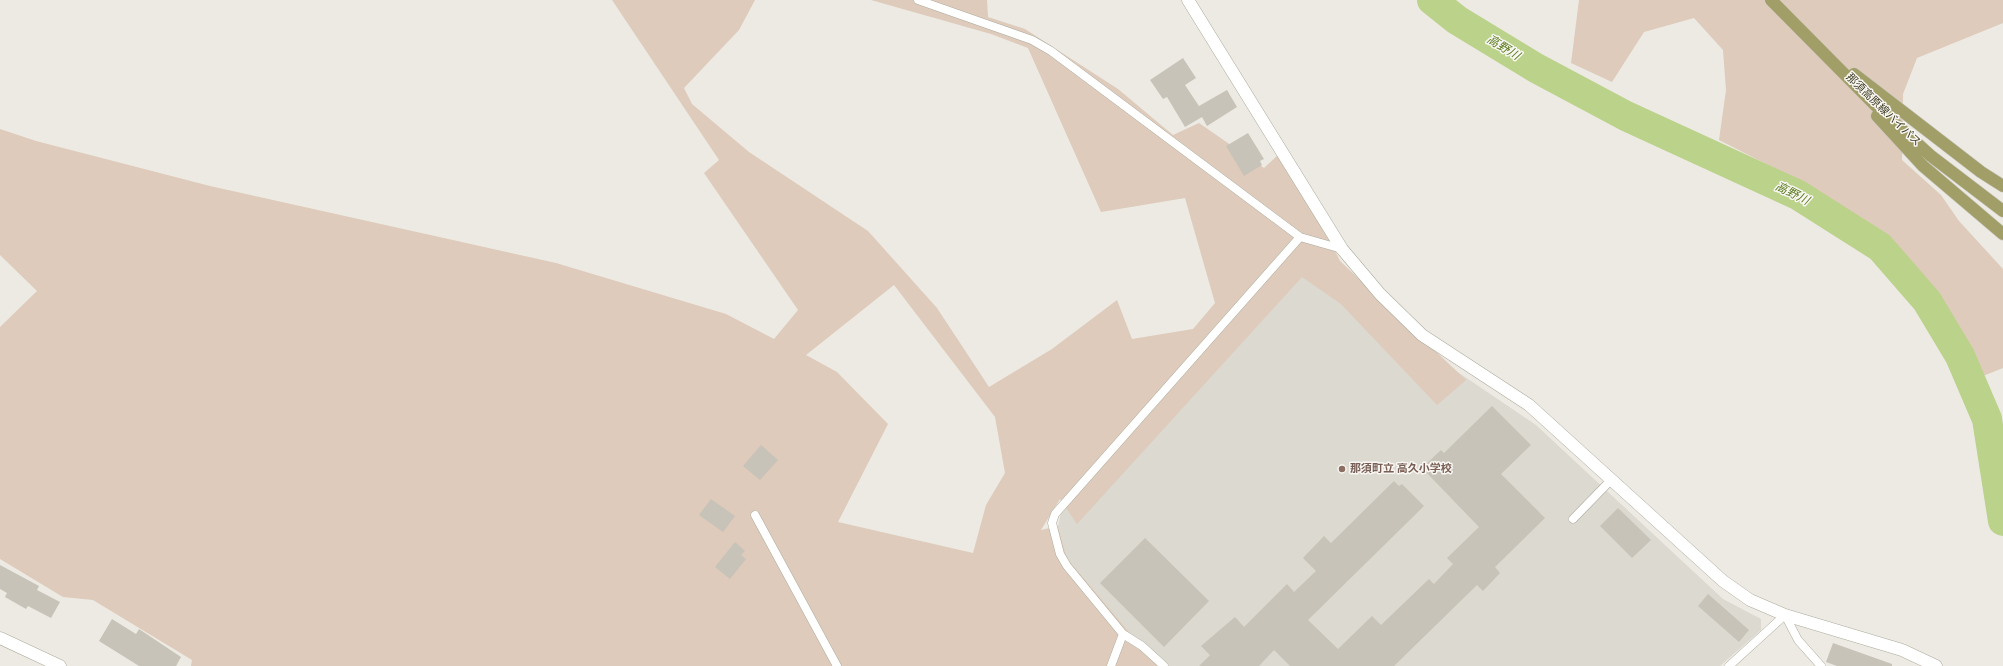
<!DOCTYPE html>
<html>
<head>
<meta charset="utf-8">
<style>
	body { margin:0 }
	canvas { display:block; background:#eceae2 }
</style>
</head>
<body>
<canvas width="2003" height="666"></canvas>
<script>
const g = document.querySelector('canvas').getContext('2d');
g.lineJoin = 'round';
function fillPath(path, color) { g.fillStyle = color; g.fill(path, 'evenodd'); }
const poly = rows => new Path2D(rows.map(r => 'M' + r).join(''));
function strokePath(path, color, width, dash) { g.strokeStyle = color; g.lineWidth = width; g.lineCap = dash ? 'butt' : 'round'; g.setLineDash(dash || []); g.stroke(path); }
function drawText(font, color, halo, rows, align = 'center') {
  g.font = font + ' "Varela Round","Noto Sans JP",sans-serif'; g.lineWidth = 3; g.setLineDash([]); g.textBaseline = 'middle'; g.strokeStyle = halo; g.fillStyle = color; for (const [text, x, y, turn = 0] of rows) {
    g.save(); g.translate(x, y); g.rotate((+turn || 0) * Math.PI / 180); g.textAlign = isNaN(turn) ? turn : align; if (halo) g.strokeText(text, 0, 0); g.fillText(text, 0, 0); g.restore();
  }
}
const built = poly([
	[1298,248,1406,337,1536,425,1723,599,1761,619,1761,630,1720,666,1168,666,1130,633,1067,558,1058,526,1061,513]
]);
const green = poly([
	[612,0,755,0,739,30,684,88,692,104,749,152,868,231,937,308,989,387,1052,349,1117,300,1132,339,1193,329,1215,303,1185,198,1101,212,1028,48,991,34,871,0,987,0,988,17,1025,29,1118,89,1173,135,1199,123,1264,168,1278,155,1324,229,1340,261,1466,380,1437,405,1341,304,1302,277,1077,524,1060,499,1041,530,1058,526,1067,558,1130,633,1168,666,191,666,192,660,93,600,63,597,0,559,0,327,37,291,0,255,0,129,36,141,210,186,556,263,726,314,774,339,798,310,704,173,719,160],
	[894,285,995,417,1005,473,986,505,973,553,838,522,888,424,837,372,806,355],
	[1579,0,2003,0,2003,23,1917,58,1903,94,1902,160,1941,195,1959,221,2003,269,2003,368,1983,376,1944,301,1904,255,1862,219,1780,171,1719,140,1726,90,1723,50,1694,18,1644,32,1612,82,1571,63]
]);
const river = poly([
	[1432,0,1457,20,1536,68,1626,116,1798,195,1880,247,1927,301,1960,356,1987,419,2003,521]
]);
const building = poly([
	[1183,58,1196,78,1185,85,1199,106,1227,90,1237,107,1207,126,1202,117,1185,127,1167,97,1163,99,1150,80],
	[1248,133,1264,159,1260,161,1262,165,1244,176,1226,146],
	[1492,406,1531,445,1501,474,1545,518,1495,567,1500,573,1483,591,1477,585,1394,666,1290,666,1274,650,1259,666,1199,666,1210,655,1201,646,1235,617,1244,627,1287,584,1294,592,1316,571,1303,558,1324,536,1331,543,1394,481,1399,486,1402,484,1424,506,1308,620,1338,649,1372,616,1381,625,1429,579,1434,584,1453,564,1447,558,1479,527,1422,468,1441,450,1444,453],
	[761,445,778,460,760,480,743,466],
	[711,499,735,516,723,532,699,515],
	[1618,508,1651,540,1632,558,1600,526],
	[1145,538,1209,601,1164,647,1100,583],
	[735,542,745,551,741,555,746,559,730,579,715,567],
	[0,565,39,586,37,590,60,602,51,618,28,606,26,609,5,597,7,593,0,589],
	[1708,594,1749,630,1739,642,1698,606],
	[112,619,136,634,139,629,181,657,176,666,139,666,99,641],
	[1833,643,1892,664,1892,666,1837,666,1826,662]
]);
const service = poly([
	[918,0,1032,40,1051,51,1300,237,1342,249],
	[755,515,837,666],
	[1573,519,1611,480],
	[1123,634,1142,646,1164,666],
	[1111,666,1123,634,1067,566,1060,554,1052,523,1055,514,1300,237],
	[1729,666,1785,615,1798,640,1821,666]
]);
const minor = poly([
	[1188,0,1342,249,1380,294,1422,335,1529,405,1723,581,1750,600,1785,615,1902,650,1936,666]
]);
const tertiary = poly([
	[0,638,60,666]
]);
const primary = poly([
	[1771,0,1879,109,1931,156,2003,211],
	[1854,74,1981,172,2003,186],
	[1877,116,1923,166,2003,234]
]);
const markers = [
	[1342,469,4,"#8d6e63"]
];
const streetNames = [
	["那須高原線バイパス",1883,110,44]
];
const educationNames = [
	["那須町立 高久小学校",1350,469]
];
const waterNames = [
	["高野川",1503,48,32],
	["高野川",1792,194,27]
];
fillPath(built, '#dcd9d0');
fillPath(green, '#decbbb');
strokePath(river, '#bad28a', 30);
fillPath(building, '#c7c3b8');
strokePath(service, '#adab9d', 9);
strokePath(minor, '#adab9d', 13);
strokePath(tertiary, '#adab9d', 13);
strokePath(primary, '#c9c8c1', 13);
strokePath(service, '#fff', 8);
strokePath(minor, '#fff', 12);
strokePath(tertiary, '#fff', 12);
strokePath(primary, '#a29e67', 12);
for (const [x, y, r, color] of markers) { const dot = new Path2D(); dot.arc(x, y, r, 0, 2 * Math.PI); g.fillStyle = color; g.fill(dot); strokePath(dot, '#f9f7f3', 1.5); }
drawText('11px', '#3e3b22', '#f9f7f3', streetNames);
drawText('bold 11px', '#785e54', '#f9f7f3', educationNames, 'left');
drawText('italic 12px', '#597a1c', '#f9f7f3', waterNames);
</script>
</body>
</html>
